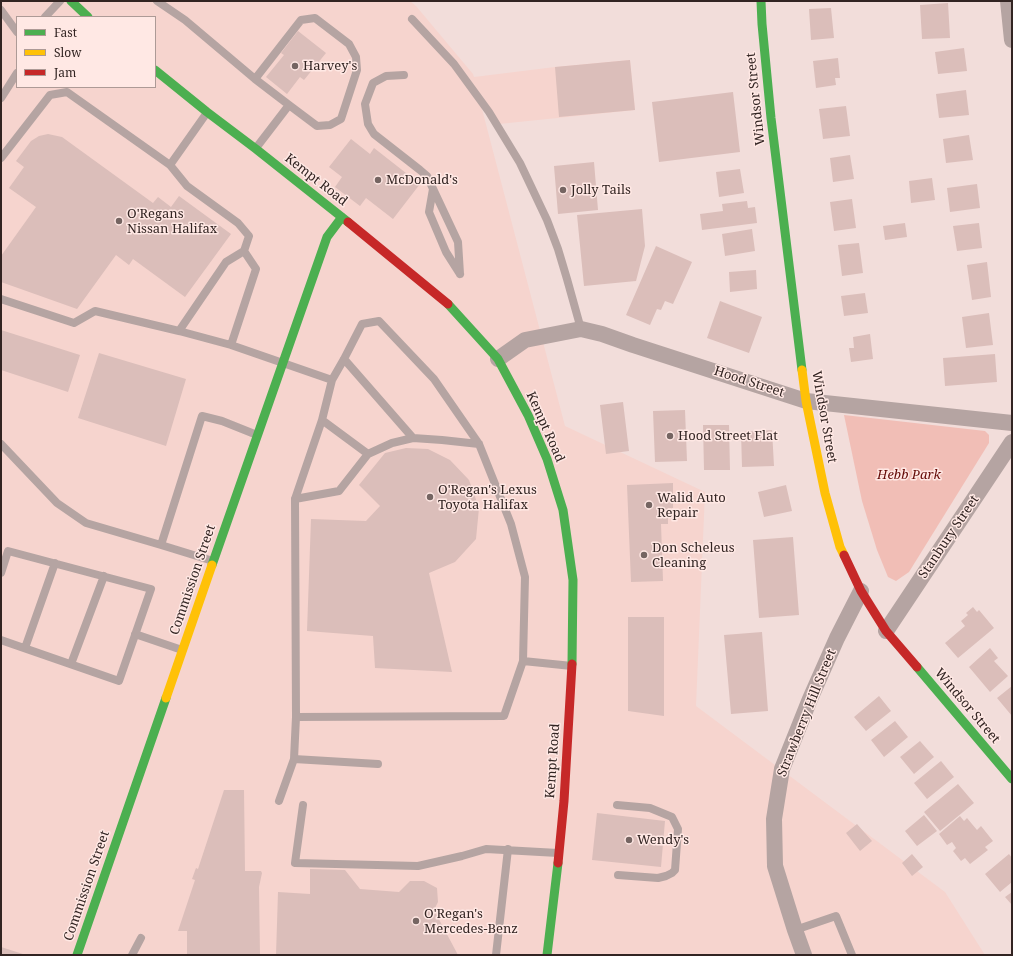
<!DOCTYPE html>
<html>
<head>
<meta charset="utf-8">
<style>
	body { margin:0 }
	#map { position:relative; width:1013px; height:956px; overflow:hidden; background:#f2ddda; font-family:"Noto Serif",serif }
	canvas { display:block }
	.frame { position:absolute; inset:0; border:2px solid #322422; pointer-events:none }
	.legend { position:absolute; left:16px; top:16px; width:140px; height:72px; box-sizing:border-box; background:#ffe8e4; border:1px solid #ad9a96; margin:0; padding:5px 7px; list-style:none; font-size:12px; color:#322422 }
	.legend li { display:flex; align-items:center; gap:8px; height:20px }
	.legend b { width:20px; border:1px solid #ad9a96 }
</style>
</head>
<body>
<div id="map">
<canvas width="1013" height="956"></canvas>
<div class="frame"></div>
<ul class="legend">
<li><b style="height:5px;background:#4caf50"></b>Fast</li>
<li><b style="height:5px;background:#ffc107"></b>Slow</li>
<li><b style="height:5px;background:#c62828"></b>Jam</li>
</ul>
</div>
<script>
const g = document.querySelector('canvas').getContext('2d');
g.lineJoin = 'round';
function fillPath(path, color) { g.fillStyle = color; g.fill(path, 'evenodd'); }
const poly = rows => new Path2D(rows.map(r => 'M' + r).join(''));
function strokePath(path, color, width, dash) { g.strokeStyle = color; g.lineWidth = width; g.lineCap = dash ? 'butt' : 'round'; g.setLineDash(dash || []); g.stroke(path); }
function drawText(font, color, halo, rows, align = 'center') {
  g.font = font + ' "Noto Serif",serif'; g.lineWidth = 3; g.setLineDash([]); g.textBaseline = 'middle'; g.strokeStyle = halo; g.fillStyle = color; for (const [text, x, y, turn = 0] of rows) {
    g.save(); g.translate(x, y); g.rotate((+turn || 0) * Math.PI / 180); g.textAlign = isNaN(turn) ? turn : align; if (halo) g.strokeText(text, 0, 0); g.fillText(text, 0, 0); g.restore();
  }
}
const built = poly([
	[1,1,410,1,416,6,473,74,474,77,555,67,630,60,635,110,499,124,477,90,565,426,705,492,696,706,945,892,985,955,1,955],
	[17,17,155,17,155,87,17,87]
]);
const green = poly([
	[844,415,985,431,989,435,989,443,909,572,896,581,888,577,877,550,862,501]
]);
const building = poly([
	[948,3,950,38,922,39,920,5],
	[831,8,834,38,811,40,809,9],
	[298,31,326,53,304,80,300,77,287,94,266,77,284,55,281,53],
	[964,48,967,71,938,74,935,52],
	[838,58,840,78,835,78,836,85,816,88,813,61],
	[630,60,635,110,559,117,555,67],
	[966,90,969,115,939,118,936,94],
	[733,92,740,152,659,162,652,102],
	[846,106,850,136,823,139,819,109],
	[48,134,62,137,153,203,158,197,171,207,179,196,231,234,185,297,133,259,129,265,116,255,77,309,1,282,1,256,36,207,9,188,24,167,16,161,31,141,39,136],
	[969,135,973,160,946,163,943,139],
	[351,139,370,154,374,148,420,184,393,219,366,198,360,206,335,187,342,177,329,167],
	[850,155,854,179,833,182,830,158],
	[594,162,598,210,558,214,554,166],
	[740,169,744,193,719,197,716,172],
	[932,178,935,200,911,203,909,181],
	[977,184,980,208,950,212,947,188],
	[852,199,856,228,834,231,830,202],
	[747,201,748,208,755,207,757,223,702,230,700,214,723,211,722,204],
	[642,209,645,246,636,281,584,286,577,215],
	[905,223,907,237,885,240,883,226],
	[979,223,982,248,957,251,953,226],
	[752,229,755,251,725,256,722,234],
	[859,243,863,273,842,276,838,245],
	[656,246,692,262,673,304,665,301,661,310,657,309,650,325,626,315],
	[987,262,991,297,972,300,967,265],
	[756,270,757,289,730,292,729,272],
	[865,293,868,313,844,316,841,296],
	[720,301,762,317,749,353,707,338],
	[989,313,993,345,966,348,962,317],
	[1,330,80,355,68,392,1,370],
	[870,334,873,359,851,362,849,348,854,348,853,337],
	[99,353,186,379,166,446,78,418],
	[995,354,997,382,945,386,943,358],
	[623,402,629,451,606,454,600,405],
	[685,410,687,461,655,462,653,411],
	[703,425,729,425,730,470,704,470],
	[772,430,774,466,742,467,741,432],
	[406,448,428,449,450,460,469,480,479,508,476,539,455,562,429,573,452,672,375,668,373,636,307,631,311,519,366,521,380,506,359,485,385,453],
	[673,483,673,508,668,508,668,524,661,524,663,581,631,582,627,485],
	[786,485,792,511,764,517,758,492],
	[793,537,799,615,759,618,753,540],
	[973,607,977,612,979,610,994,628,958,658,945,643,965,626,961,621,968,615,966,613],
	[628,617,664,617,664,716,628,711],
	[762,632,768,711,731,714,724,635],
	[990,648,998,658,994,661,1008,676,990,692,969,667],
	[1012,686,1012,716,997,698],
	[879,696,891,711,866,731,854,717],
	[895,721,908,737,884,757,871,740],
	[920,741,934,757,914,774,900,757],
	[941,761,954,777,927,799,914,783],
	[958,784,974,803,940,831,924,812],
	[224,790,244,790,245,871,261,871,262,873,259,887,260,955,187,955,187,931,178,931,195,880,192,879,196,868,198,869],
	[597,813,665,821,661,867,592,860],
	[924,815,937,831,917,846,905,831],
	[960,816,964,821,967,818,977,830,981,826,993,841,985,847,988,850,970,864,965,858,961,861,953,851,956,848,952,842,947,845,939,834],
	[857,824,872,841,860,851,846,833],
	[912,854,923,867,912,876,902,863],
	[1009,854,1012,858,1012,882,1000,892,985,874],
	[310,869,345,870,360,889,399,892,410,881,424,881,437,888,438,902,434,910,458,955,276,955,278,892,310,894],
	[1012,892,1012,905,1005,897],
	[1,947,26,955,1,955]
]);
const lane = poly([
	[157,1,185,20,255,79,289,105,256,148],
	[1,10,17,32],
	[45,17,60,1],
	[412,19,454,64,489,112,520,163,547,220,558,249,567,279,581,329],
	[404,75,386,76,373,83,365,104,368,124,374,134,420,170,427,176,458,242,460,274],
	[255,79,301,20,315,18,349,44,356,57,357,70,341,119,330,125,317,126,289,105],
	[1,98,17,73],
	[1,158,50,95,67,92,170,165,187,186,238,223,249,236,244,251,226,262,179,331],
	[170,165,206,114],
	[433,189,429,212,446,252,460,274],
	[1,299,74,323,95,311,179,331,231,345,332,380,344,359,362,324,379,321,434,379,479,444,511,524,525,577,523,661],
	[231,345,256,269,244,251],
	[344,359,413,438],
	[332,380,322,420,368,454],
	[1,444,57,503,86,523,161,545,213,561],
	[295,499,339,491,368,454,392,443,413,438,442,440,479,444],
	[161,545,202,416,222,421,257,435],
	[1,573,8,551,151,589,119,681,1,640],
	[135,634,182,650],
	[25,648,55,563],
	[71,664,104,576],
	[296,717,504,716,523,661,572,666],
	[294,759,378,764],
	[279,801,294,759,296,717,295,499,322,420],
	[303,805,295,863,418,866,462,856,486,849,558,853],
	[617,805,650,808,672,817,678,829,675,870,672,873,666,876,658,878,618,875],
	[795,930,836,916,852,955],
	[132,955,141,938],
	[496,955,508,849]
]);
const street = poly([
	[1008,1,1012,40],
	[498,359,525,340,581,329,602,334,633,345,806,401,1012,423],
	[886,631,1012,442],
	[804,955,795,930,775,866,774,819,782,769,810,699,837,638,861,591]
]);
const fast = poly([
	[71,1,88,17],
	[761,1,762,24,771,118,802,370],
	[155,70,207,112,256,149,348,222],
	[448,304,498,359,528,415,547,459,563,510,573,580,572,664],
	[212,565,327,237,342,217],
	[917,667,1012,779],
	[77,955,166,698],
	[547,955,558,863]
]);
const slow = poly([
	[802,370,806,401,825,493,840,547,844,555],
	[166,698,212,565]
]);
const jam = poly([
	[348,222,448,304],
	[844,555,861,591,886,631,917,667],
	[558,863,564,801,572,664]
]);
const markers = [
	[295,66,4,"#756562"],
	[378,180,4,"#756562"],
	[563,190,4,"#756562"],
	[119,221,4,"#756562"],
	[670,436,4,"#756562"],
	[430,497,4,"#756562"],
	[649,505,4,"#756562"],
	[644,555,4,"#756562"],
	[629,840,4,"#756562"],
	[416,921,4,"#756562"]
];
const poiNames = [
	["Harvey's",303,66],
	["McDonald's",386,180],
	["Jolly Tails",571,190],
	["O'Regans",127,214],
	["Nissan Halifax",127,229],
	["Hood Street Flat",678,436],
	["O'Regan's Lexus",438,490],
	["Toyota Halifax",438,505],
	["Walid Auto",657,498],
	["Repair",657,513],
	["Don Scheleus",652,548],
	["Cleaning",652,563],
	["Wendy's",637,840],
	["O'Regan's",424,914],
	["Mercedes-Benz",424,929]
];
const streetNames = [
	["Windsor Street",756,99,-96],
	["Kempt Road",316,180,38],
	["Hood Street",749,382,18],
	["Windsor Street",824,417,80],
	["Kempt Road",545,427,66],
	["Stanbury Street",949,537,-56],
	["Commission Street",193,580,-71],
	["Windsor Street",967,706,50],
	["Strawberry Hill Street",807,713,-68],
	["Kempt Road",553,761,-86],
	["Commission Street",87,886,-71]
];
const parkNames = [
	["Hebb Park",909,475]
];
fillPath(built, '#f6d4ce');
fillPath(green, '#f1beb6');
fillPath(building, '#dbbeba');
strokePath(lane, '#b5a4a2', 8);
strokePath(street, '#b5a4a2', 16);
strokePath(fast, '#4caf50', 9);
strokePath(slow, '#ffc107', 9);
strokePath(jam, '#c62828', 9);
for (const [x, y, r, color] of markers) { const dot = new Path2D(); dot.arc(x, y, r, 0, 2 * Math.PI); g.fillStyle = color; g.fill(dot); strokePath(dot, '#ffe8e4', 1.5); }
drawText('13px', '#322422', '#ffe8e4', poiNames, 'left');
drawText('13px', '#322422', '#ffe8e4', streetNames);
drawText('italic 13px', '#640906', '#ffe8e4', parkNames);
</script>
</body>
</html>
